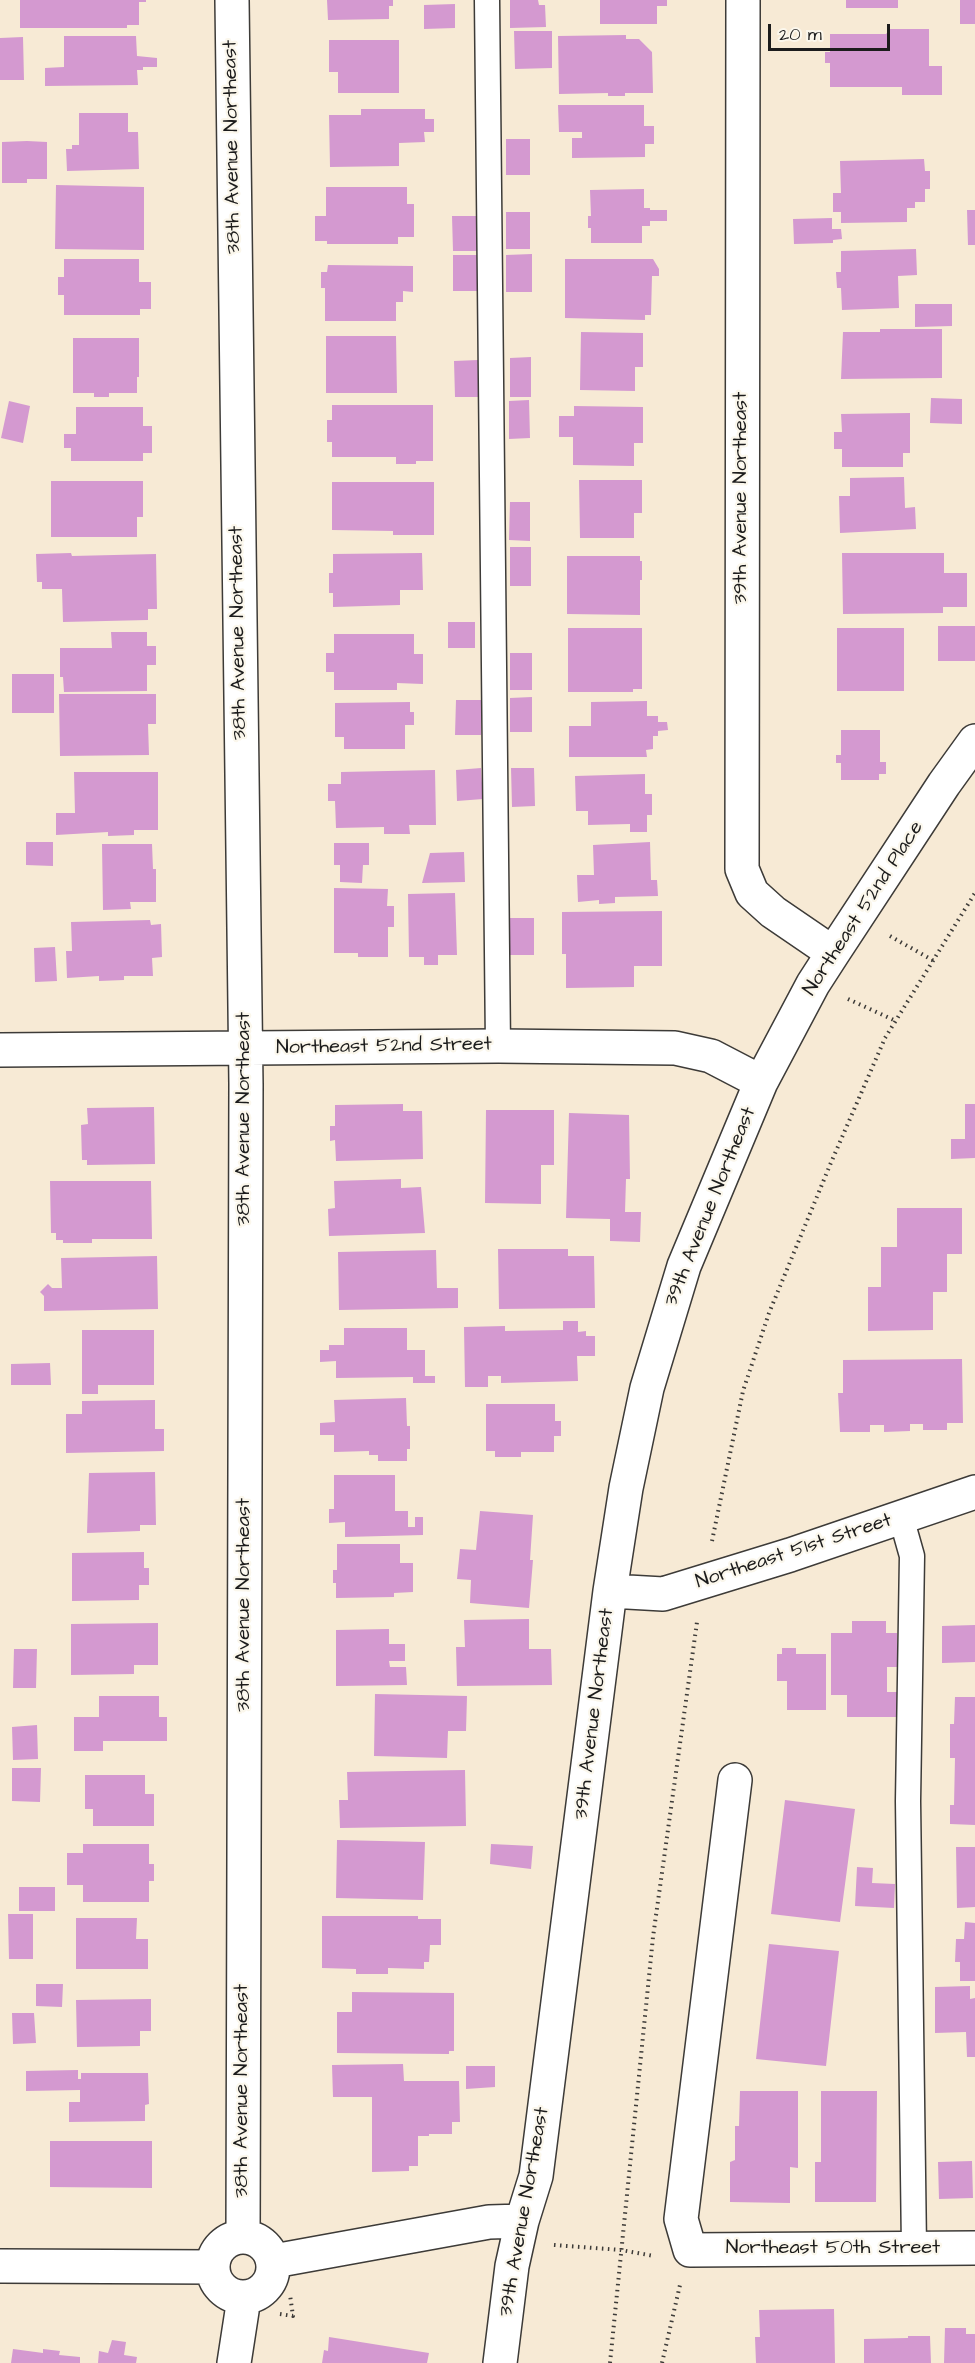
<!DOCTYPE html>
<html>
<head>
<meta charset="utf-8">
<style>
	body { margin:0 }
	#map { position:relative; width:975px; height:2363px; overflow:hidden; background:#f7ead5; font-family:"Architects Daughter",sans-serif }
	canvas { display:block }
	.scale { position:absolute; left:768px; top:24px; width:122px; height:27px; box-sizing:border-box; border:3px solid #1c1c1c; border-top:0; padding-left:8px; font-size:18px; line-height:21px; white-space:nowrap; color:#1c1c1c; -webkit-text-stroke:4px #fbf7ec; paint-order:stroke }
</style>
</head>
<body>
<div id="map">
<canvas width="975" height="2363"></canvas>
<div class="scale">20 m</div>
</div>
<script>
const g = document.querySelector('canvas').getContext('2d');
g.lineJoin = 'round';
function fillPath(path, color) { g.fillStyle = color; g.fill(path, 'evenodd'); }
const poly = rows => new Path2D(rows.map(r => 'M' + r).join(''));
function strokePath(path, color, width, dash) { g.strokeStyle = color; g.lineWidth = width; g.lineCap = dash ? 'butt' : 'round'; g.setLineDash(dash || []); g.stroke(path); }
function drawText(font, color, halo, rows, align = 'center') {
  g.font = font + ' "Architects Daughter",sans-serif'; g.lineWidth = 4.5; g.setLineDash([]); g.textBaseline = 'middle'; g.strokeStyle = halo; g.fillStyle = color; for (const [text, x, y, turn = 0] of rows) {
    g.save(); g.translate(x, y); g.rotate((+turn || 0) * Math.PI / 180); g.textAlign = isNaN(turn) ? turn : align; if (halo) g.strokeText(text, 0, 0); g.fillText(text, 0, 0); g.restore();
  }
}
const building = poly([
	[20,0,146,0,146,2,139,2,139,25,127,25,127,28,20,28],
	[327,0,393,0,393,6,389,6,389,19,328,20],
	[510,0,538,0,539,5,545,5,546,27,510,28],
	[600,0,667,0,667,6,657,6,657,24,600,24],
	[846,0,898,0,898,8,846,8],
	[960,0,975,0,975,24,960,24],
	[455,4,455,28,424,29,424,5],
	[890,29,929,29,929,66,942,66,942,95,902,95,902,87,830,87,830,63,825,63,825,52,830,52,830,34,886,34],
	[514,31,552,31,552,68,515,69],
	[626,35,626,39,639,39,652,52,653,93,625,93,625,96,608,96,608,93,559,94,558,36],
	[64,36,136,36,137,56,157,58,157,67,143,67,143,70,137,70,138,85,45,86,45,68,64,67],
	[23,37,24,80,0,80,0,38],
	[329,40,399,40,399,93,338,93,338,72,329,72],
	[558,105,644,105,644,126,654,126,654,144,645,144,645,157,572,158,572,138,582,138,582,132,559,132],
	[361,109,425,109,425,119,434,119,434,132,424,132,425,142,399,143,399,166,330,167,329,115,361,115],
	[79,113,128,113,128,132,138,132,139,169,67,171,66,149,72,149,72,145,79,145],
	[506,139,530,139,530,175,506,175],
	[27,141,47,142,47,179,27,179,27,183,2,183,2,142],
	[924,159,925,171,930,171,930,189,925,189,925,202,915,202,915,208,907,208,907,222,841,223,841,212,833,212,833,193,841,193,840,161],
	[56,185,144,187,144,250,55,249],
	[326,187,407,187,407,204,414,204,414,237,398,237,398,244,327,244,327,241,315,241,315,216,326,216],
	[644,189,644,208,650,208,650,210,667,210,667,221,650,221,650,226,642,226,642,243,591,243,591,228,588,228,588,216,591,216,590,190],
	[967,210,975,210,975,245,968,245],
	[506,212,530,212,530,249,506,249],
	[452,216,480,216,480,251,453,251],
	[832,218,832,229,841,229,842,239,833,240,833,243,794,244,793,219],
	[916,249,917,275,898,276,899,308,842,310,841,288,837,288,836,272,841,272,841,251],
	[532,254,532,292,506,292,506,255],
	[453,255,480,255,480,291,453,291],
	[64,259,139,259,139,282,151,282,151,309,140,309,140,315,64,315,64,295,58,295,58,277,64,277],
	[565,259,653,259,659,269,659,276,652,276,651,315,645,315,645,320,565,318],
	[328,265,413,266,413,292,403,291,403,302,396,302,396,321,325,321,325,288,321,288,321,272,327,272],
	[915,304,952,304,952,326,915,327],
	[880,329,942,329,942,378,841,379,843,332,880,332],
	[581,332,643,333,643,367,635,367,635,391,580,390],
	[326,336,396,336,397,393,326,393],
	[73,338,139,338,139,377,137,377,137,393,109,393,109,397,94,397,94,393,73,393],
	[531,357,531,397,510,397,510,358],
	[478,360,479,397,455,397,454,361],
	[931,398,962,399,962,424,930,423],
	[529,400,530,438,509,439,509,401],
	[9,401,30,406,23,443,1,438],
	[332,405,433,405,433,461,416,461,416,464,396,464,396,457,332,457,332,442,327,442,327,420,332,420],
	[574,406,643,407,643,443,634,443,634,466,573,465,573,437,559,437,559,416,574,416],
	[76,407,143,407,143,426,152,426,152,453,143,453,143,461,71,461,71,448,64,448,64,434,76,434],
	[910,413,910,453,903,453,903,467,842,467,842,449,834,449,834,432,842,432,841,414],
	[904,477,905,508,915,507,916,529,840,533,839,496,850,496,850,478],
	[579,480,642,480,642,513,634,513,634,538,580,538],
	[51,481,143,481,143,517,137,517,137,537,51,537],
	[332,482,434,482,434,535,393,535,393,531,332,530],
	[510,502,530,502,530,541,509,540],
	[510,547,531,547,531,586,510,586],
	[71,553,72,556,156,554,157,609,148,609,148,620,63,622,62,589,42,589,42,582,37,582,36,554],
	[422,553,423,590,400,590,400,605,333,607,333,593,329,593,329,573,333,573,333,554],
	[842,553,944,553,944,573,967,573,967,607,943,607,943,613,843,614],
	[567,556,640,556,640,561,642,561,642,580,640,580,640,615,567,614],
	[448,622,475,622,475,648,448,648],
	[938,626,975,626,975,661,938,661],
	[568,628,642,628,642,689,633,689,633,692,568,692],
	[837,628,904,628,904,691,837,691],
	[111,632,147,632,147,646,156,646,156,665,147,665,147,691,64,692,63,677,60,677,60,648,112,648],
	[334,634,414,634,414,654,423,654,423,684,397,683,397,690,334,690,334,672,326,672,326,653,334,653],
	[510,653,532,653,532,690,510,690],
	[12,674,54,674,54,713,12,713],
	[59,694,156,694,156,724,148,724,149,755,60,756],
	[532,697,532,732,510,732,510,698],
	[456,700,482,700,481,735,455,735],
	[647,701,647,716,658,716,658,722,667,722,668,730,658,731,658,736,653,736,653,749,646,750,647,757,569,757,569,726,591,726,591,702],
	[410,702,410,712,414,712,414,725,405,725,405,749,344,749,344,737,335,737,335,703],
	[841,730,880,730,880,762,886,762,886,774,879,774,879,780,841,780,841,763,836,763,836,755,841,755],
	[481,768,483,799,457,801,456,770],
	[511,768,534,768,535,806,512,807],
	[435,770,436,825,409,825,410,834,384,834,384,827,336,828,335,801,328,801,328,784,341,784,341,772],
	[74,772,158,772,158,830,134,830,134,835,108,836,108,832,56,835,56,813,75,813],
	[645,774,645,794,652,794,652,815,647,815,647,832,630,832,630,824,588,825,588,811,576,811,575,776],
	[26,842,53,842,53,866,26,865],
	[650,842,651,880,657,880,658,896,615,897,615,903,599,904,599,900,578,902,577,875,594,875,593,845],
	[334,843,369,843,369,865,363,865,362,883,340,882,340,865,334,865],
	[102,844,152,844,153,869,156,869,156,902,130,902,131,909,103,910],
	[464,852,465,882,422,883,430,853],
	[334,888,388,889,387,906,394,906,394,927,388,927,388,957,358,957,358,953,334,953],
	[455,893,457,955,438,955,438,965,424,965,424,957,409,957,408,894],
	[662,911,662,966,634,966,634,987,566,988,566,954,562,954,562,912],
	[510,918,534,918,534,955,510,955],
	[150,920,151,925,161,924,162,957,152,958,153,976,124,976,124,980,99,981,99,976,67,978,66,951,72,951,71,922],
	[55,947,57,981,35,982,34,948],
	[403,1104,403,1111,422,1111,423,1159,336,1161,335,1140,330,1141,330,1126,335,1126,335,1105],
	[965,1104,975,1104,975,1158,951,1159,951,1139,965,1139],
	[154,1107,155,1164,87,1165,87,1160,82,1160,81,1125,88,1124,87,1108],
	[486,1110,554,1110,554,1165,541,1165,541,1204,485,1203],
	[569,1113,629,1115,630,1179,626,1179,625,1212,641,1212,640,1242,610,1241,610,1219,566,1218],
	[401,1179,401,1188,421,1187,425,1233,329,1236,328,1209,335,1208,334,1181],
	[50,1181,151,1181,152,1239,92,1239,92,1243,63,1243,63,1240,56,1240,56,1233,51,1233],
	[897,1208,962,1208,962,1254,947,1254,947,1292,933,1292,933,1330,868,1331,868,1287,881,1287,881,1247,897,1247],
	[498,1249,568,1249,568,1256,594,1256,595,1308,499,1309],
	[436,1250,437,1288,458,1288,458,1308,339,1310,338,1252],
	[157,1256,158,1309,44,1311,44,1296,40,1292,48,1284,52,1288,62,1288,61,1258],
	[563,1321,578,1321,578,1332,586,1331,586,1336,595,1336,595,1356,577,1356,578,1381,501,1383,501,1376,488,1376,488,1387,465,1387,464,1327,505,1326,505,1331,563,1330],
	[344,1328,407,1328,407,1350,425,1350,425,1376,435,1376,435,1383,413,1383,413,1377,336,1378,336,1361,320,1362,320,1350,329,1350,329,1345,344,1345],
	[82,1330,154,1330,154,1385,98,1385,98,1394,82,1394],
	[962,1359,963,1423,947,1423,947,1430,923,1430,923,1424,910,1424,910,1431,884,1432,884,1425,870,1425,870,1432,840,1432,838,1393,843,1393,843,1360],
	[50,1363,51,1385,11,1385,11,1364],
	[406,1398,407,1426,410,1426,410,1449,407,1449,407,1461,378,1461,378,1455,369,1455,369,1451,334,1452,334,1435,320,1435,320,1423,335,1422,334,1400],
	[155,1400,155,1429,164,1429,164,1451,66,1453,66,1414,82,1414,82,1401],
	[486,1404,555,1404,555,1421,561,1421,561,1436,554,1436,554,1452,521,1452,521,1457,495,1457,495,1451,486,1451],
	[155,1472,156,1525,140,1525,140,1531,87,1533,89,1473],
	[334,1475,395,1475,395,1511,408,1511,408,1527,415,1527,415,1517,423,1517,423,1535,345,1537,345,1522,329,1523,329,1509,334,1509],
	[480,1511,533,1515,530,1560,533,1560,529,1608,470,1603,471,1580,457,1579,460,1549,476,1550],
	[337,1544,400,1544,400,1563,413,1563,413,1592,394,1593,394,1597,336,1598,336,1583,333,1583,333,1570,337,1570],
	[144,1552,144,1568,149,1568,149,1585,139,1585,139,1600,72,1601,72,1553],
	[529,1619,529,1649,551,1649,552,1685,457,1686,456,1647,465,1647,464,1620],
	[852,1621,886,1621,886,1633,897,1633,897,1667,887,1667,887,1692,898,1692,898,1717,847,1717,847,1695,831,1695,831,1633,852,1633],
	[158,1623,158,1665,134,1665,134,1674,71,1675,71,1624],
	[975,1625,975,1662,942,1663,942,1626],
	[389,1629,389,1644,405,1644,405,1661,389,1661,390,1667,406,1667,407,1685,336,1686,336,1630],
	[782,1648,796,1648,796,1654,826,1654,826,1710,787,1710,787,1681,777,1681,777,1654,782,1654],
	[14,1649,37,1649,36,1688,13,1688],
	[375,1694,467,1696,466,1731,448,1731,447,1758,374,1756],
	[99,1696,159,1696,159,1717,167,1717,167,1741,103,1741,103,1751,74,1751,74,1717,99,1717],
	[955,1697,975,1697,975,1825,950,1824,950,1805,954,1805,955,1758,950,1758,950,1724,954,1724],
	[37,1725,38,1759,13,1760,12,1727],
	[12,1768,41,1768,40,1802,12,1801],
	[465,1770,466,1826,340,1828,339,1800,348,1800,347,1772],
	[85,1775,145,1775,145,1794,154,1794,154,1826,93,1826,93,1809,85,1809],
	[785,1800,855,1809,840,1922,771,1914],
	[337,1840,425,1842,423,1900,336,1898],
	[83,1844,149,1844,149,1864,154,1864,154,1881,149,1881,149,1902,83,1902,83,1885,67,1885,67,1853,83,1853],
	[491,1844,533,1846,531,1869,490,1864],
	[956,1847,975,1847,975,1907,957,1908],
	[857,1867,873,1868,872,1883,895,1884,894,1908,855,1906],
	[19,1887,55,1887,55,1911,19,1911],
	[8,1914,33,1914,33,1959,9,1959],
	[322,1916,418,1916,418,1919,441,1919,441,1945,430,1945,429,1962,424,1962,424,1969,388,1968,388,1974,356,1974,356,1969,322,1968],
	[76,1918,137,1918,136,1939,148,1939,148,1969,76,1969],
	[965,1922,975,1923,975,1981,960,1981,960,1962,955,1962,956,1939,964,1939],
	[769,1944,839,1951,826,2066,756,2059],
	[36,1984,63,1984,62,2007,36,2006],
	[970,1986,970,1999,975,1998,975,2057,967,2057,966,2032,935,2033,935,1987],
	[352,1992,454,1993,454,2051,449,2051,449,2054,337,2053,337,2012,352,2012],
	[151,1999,151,2031,140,2031,140,2046,77,2047,76,2000],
	[12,2013,34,2013,36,2043,13,2044],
	[403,2064,404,2081,459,2081,460,2122,452,2122,452,2134,429,2134,429,2136,418,2136,418,2166,409,2166,409,2171,372,2172,372,2097,333,2097,332,2065],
	[466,2066,495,2066,495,2087,466,2089],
	[78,2070,78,2079,81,2079,81,2073,148,2073,149,2104,145,2105,145,2121,69,2122,69,2102,80,2102,80,2090,26,2091,26,2071],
	[740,2091,798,2091,798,2168,790,2167,790,2203,730,2202,730,2162,735,2160,735,2126,739,2126],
	[821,2091,877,2091,876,2202,815,2202,815,2162,821,2162],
	[50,2141,152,2141,152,2188,50,2187],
	[972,2161,973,2198,939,2199,938,2162],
	[834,2309,835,2363,756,2363,755,2337,760,2337,759,2310],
	[945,2328,966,2328,966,2334,975,2334,975,2363,944,2363],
	[908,2336,930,2336,931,2363,864,2363,864,2339,908,2338],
	[329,2337,429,2353,427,2363,322,2363,324,2350,328,2351],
	[112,2340,126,2342,124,2355,137,2357,136,2363,98,2363,99,2351,108,2353],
	[13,2349,43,2353,43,2349,60,2351,59,2355,80,2357,80,2363,11,2363]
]);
const path = poly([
	[890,936,934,961],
	[848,999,896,1021],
	[712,1541,743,1391,769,1313,830,1165,885,1038,975,893],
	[554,2245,621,2250,654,2256],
	[280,2314,293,2316,290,2295],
	[610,2363,653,1937,697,1622],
	[662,2363,680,2285]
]);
const service = poly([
	[487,0,498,1046],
	[901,1517,912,1556,908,1801,914,2248]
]);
const minor = poly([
	[232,0,246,1084,243,2237],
	[743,0,742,869,752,893,773,912,833,953],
	[0,1050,498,1046,675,1048,711,1056,761,1082],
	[610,1591,663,1594,790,1555,975,1492],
	[735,1780,681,2219,690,2250,975,2248],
	'213 2267a30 30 0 1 1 60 0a30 30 0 1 1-60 0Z',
	[274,2261,489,2222,522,2221],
	[0,2266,213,2267],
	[234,2363,244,2298],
	[500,2363,512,2266,522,2221,536,2176,610,1591,626,1488,647,1388,684,1266,761,1082,813,984,833,953,944,784,975,741]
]);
const streetNames = [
	["38th Avenue Northeast",233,147,-91],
	["39th Avenue Northeast",742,498,-90],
	["38th Avenue Northeast",239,633,-91],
	["Northeast 52nd Place",864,909,-57],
	["Northeast 52nd Street",384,1047,-1],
	["38th Avenue Northeast",245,1119,-90],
	["39th Avenue Northeast",711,1207,-68],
	["Northeast 51st Street",794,1552,-18],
	["38th Avenue Northeast",245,1605,-90],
	["39th Avenue Northeast",595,1714,-83],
	["38th Avenue Northeast",243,2091,-90],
	["39th Avenue Northeast",525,2212,-80],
	["Northeast 50th Street",833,2249]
];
fillPath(building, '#d499d0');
strokePath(service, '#3d3b38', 27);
strokePath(minor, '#3d3b38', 36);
strokePath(path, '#3d3b38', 4, [1.5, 4.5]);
strokePath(service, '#fff', 24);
strokePath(minor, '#fff', 33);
drawText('20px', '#1c1c1c', '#fbf7ec', streetNames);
</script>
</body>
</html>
